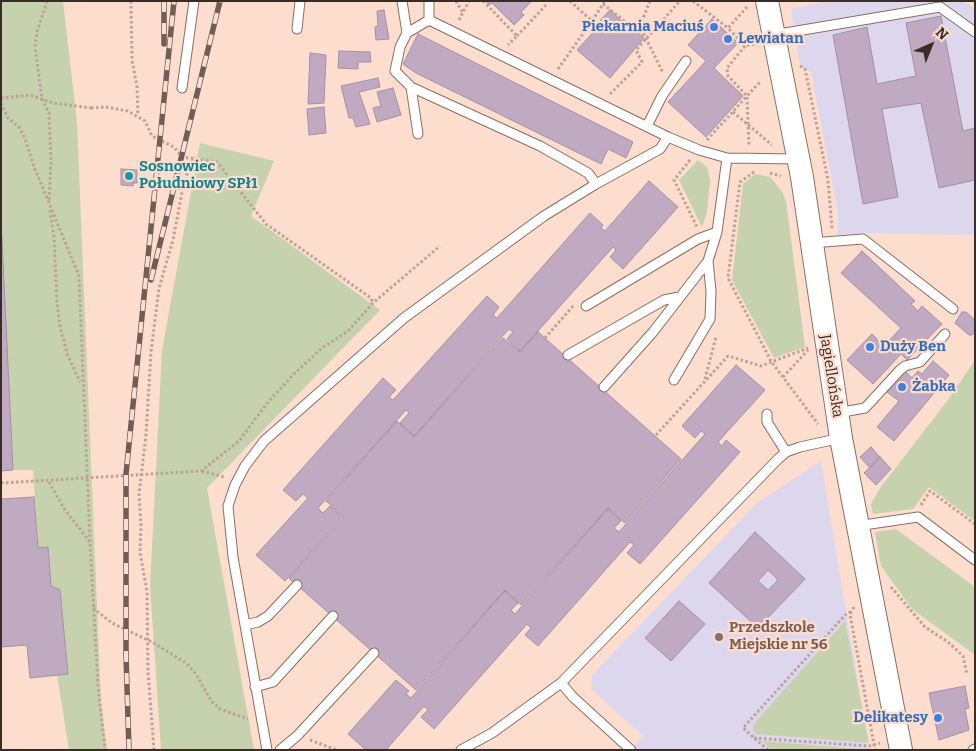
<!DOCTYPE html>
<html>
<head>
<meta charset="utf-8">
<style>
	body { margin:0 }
	#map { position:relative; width:976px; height:751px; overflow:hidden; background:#fdddce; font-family:Bitter,serif }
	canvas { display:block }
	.frame { position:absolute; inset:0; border:2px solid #382c26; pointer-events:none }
	.north { position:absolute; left:906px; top:20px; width:50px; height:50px; -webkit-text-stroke:4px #fdddce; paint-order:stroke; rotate:44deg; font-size:14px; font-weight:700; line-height:20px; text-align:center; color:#382c26 }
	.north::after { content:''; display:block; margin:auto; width:18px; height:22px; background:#382c26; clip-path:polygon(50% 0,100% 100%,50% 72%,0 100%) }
</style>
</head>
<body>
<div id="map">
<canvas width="976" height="751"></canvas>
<div class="frame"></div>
<div class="north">N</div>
</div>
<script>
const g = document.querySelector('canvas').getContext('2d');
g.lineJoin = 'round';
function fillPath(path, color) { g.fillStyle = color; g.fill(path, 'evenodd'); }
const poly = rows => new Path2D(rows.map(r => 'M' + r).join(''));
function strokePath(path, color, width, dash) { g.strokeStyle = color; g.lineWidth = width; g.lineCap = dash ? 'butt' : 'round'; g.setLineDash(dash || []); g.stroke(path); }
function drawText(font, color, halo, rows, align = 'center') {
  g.font = font + ' Bitter,serif'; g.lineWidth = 4.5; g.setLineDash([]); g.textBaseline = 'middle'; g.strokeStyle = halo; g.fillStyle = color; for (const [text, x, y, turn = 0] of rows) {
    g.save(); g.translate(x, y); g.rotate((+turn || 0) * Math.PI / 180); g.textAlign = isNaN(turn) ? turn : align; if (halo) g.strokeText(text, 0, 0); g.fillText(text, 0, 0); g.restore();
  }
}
const education = poly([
	[828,1,964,1,975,9,975,235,866,233,838,235,838,212,811,72,800,66,791,9],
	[821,461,869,750,631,750,643,736,591,689,592,675,757,503]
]);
const green = poly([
	[1,1,63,1,77,123,101,704,107,750,69,750,57,675,68,674,60,590,51,586,48,547,38,548,33,470,13,470,1,264],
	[200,143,274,161,251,216,380,310,207,488,254,750,161,750,150,586,162,350],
	[698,160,707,167,710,180,707,213,702,227,679,180],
	[755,174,770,177,782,191,786,201,805,347,774,358,732,280,743,184],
	[975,360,975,521,929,487,913,509,873,514,871,504,880,488,948,400],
	[896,529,975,587,975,655,912,609,881,566,875,532],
	[845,621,869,743,756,734,753,731,753,725],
	[762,741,870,750,772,750]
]);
const building = poly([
	[486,1,532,1,521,12,524,15,514,25,492,3,489,5,486,1],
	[384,10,389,39,376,40,375,27,378,26,377,11,384,10],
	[610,10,631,30,633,28,644,38,610,78,577,50,600,25,598,23,610,10],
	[941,16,963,131,975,128,975,180,939,188,921,103,882,109,898,197,863,204,833,35,867,27,877,84,916,76,906,23,941,16],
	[712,19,738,43,714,68,743,96,706,137,668,102,706,61,688,45,712,19],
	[418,34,633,142,626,158,608,149,601,164,416,73,403,64,418,34],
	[339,51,370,52,371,62,358,62,358,69,338,68,339,51],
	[310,53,326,55,324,103,308,104,310,53],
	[378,78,380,87,359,92,370,124,356,127,353,118,349,118,341,86,378,78],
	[393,88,401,115,377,122,373,108,381,106,377,92,393,88],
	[324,107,326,133,309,135,307,109,324,107],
	[121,169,137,170,137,183,133,183,133,186,121,185,121,169],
	[649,181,678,207,623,269,610,257,616,250,613,247,520,351,507,339,513,332,509,329,414,436,400,423,409,413,406,410,318,508,323,513,330,506,342,517,285,581,256,555,308,498,303,494,296,501,283,490,383,378,396,390,389,397,393,400,487,296,499,307,493,315,497,318,590,213,603,225,601,228,605,231,649,181],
	[1,220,13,470,1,471,1,220],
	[862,251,915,301,911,304,918,311,922,306,942,324,907,360,901,354,873,384,847,360,872,334,884,346,901,328,841,273,862,251],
	[962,312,966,312,975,320,975,332,972,335,969,335,955,323,962,312],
	[538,332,681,459,625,523,608,508,521,605,505,590,416,690,289,578,344,517,326,501,397,421,414,437,503,338,520,352,538,332],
	[933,361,949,375,894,441,877,427,899,401,887,392,905,371,912,378,918,371,922,374,933,361],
	[736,365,765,390,718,442,722,446,726,440,740,452,640,564,627,553,634,545,630,542,538,646,525,635,531,628,527,624,434,729,421,717,428,710,424,706,386,750,366,750,348,734,396,680,409,691,406,694,411,698,505,591,518,603,511,610,515,614,608,509,621,521,614,528,619,532,705,434,701,431,695,438,682,426,736,365],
	[871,447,880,457,870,468,860,457,871,447],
	[880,457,891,469,876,485,864,473,880,457],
	[34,497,38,548,48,547,51,586,60,590,68,674,30,678,27,645,1,647,1,499,34,497],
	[755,532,805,579,758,628,709,583,755,532],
	[768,570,778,580,768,590,758,581,768,570],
	[679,601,705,624,671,661,645,638,679,601],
	[965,686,969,708,965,709,969,730,939,740,929,693,965,686]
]);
const path = poly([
	[47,1,37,32,35,47,42,99,49,113,51,160,49,202],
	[131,1,132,60,137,87,138,115],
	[456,1,463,13],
	[483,1,517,36,508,45],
	[570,1,592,21,605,1],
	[650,1,640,26,663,73],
	[693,1,728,28],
	[603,4,643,36],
	[747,7,728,28,745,46,755,44],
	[459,20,469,1],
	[517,36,546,5],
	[745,46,727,68,728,76,747,96,758,84,762,82],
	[800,66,805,69,828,180,832,229],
	[558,69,592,21],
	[610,94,642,62,636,50,680,1],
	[747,97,749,146],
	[1,98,30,95,53,103,91,108],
	[1,103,8,118,19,127,25,138,33,164,79,276,90,542],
	[91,108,106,107,128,111,145,121,152,136,174,147,182,157,217,162,266,224,371,298,373,303],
	[733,112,772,145],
	[707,140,747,96],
	[690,160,674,180,697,227],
	[754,172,740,182,728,278,771,361,818,424],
	[770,173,781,176],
	[50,210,54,237,57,303,60,327,68,356,80,382],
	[545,338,574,305],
	[783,377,808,350],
	[705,379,716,337],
	[656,435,728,356,761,366,808,348],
	[202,471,224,477],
	[49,482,65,510,90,542,98,685,105,750],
	[1,483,201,471,239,441,268,402,294,374,322,348,348,331,373,303,440,246],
	[921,505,930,491,975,524],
	[891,587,925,627,948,642,963,656,967,675],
	[854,607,850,614,875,750],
	[93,608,112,623,152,642,186,663,196,674,212,702,220,709,248,719],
	[754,738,869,746,880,743],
	[310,740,337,750],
	[154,750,148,672,147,591,140,553,141,527,139,494,146,435,151,352,159,288,173,240,183,187,189,167,195,157],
	[768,750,743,728,847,613,850,612]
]);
const lane = poly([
	[402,1,407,33],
	[429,20,429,1],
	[297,29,300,1],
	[773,35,940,7,975,32],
	[411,87,418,134],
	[182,88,194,1],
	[647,126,662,96,686,61],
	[596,184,588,173,540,146,411,87,395,71,400,47,407,33,429,20,668,137,699,150,727,158,798,159],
	[811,243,863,239,953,309],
	[586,306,698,239,717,232],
	[568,355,664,300,679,297],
	[674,380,710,319,711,291,708,261],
	[604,387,653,332,708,261,717,232,727,158],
	[837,413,865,408,900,370,905,366,920,362,945,334],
	[767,414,767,422,786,452],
	[857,526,918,517,975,560],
	[245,625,258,622,268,616,297,585],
	[561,683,573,697,631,750],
	[255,687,273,682,333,616],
	[267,750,233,557,228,506,235,485,245,466,264,441,404,318,544,216,596,184,660,149,668,137],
	[280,750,297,736,374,653],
	[461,750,492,733,561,683,778,459,786,452,800,447,841,438],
	[973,750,975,749]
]);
const secondary = poly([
	[767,1,802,177,841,438,901,750]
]);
const rail = poly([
	[164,1,164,44],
	[151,280,220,1],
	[129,750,126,655,126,474,174,1]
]);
const markers = [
	[714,27,5,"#3f7fe0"],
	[728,39,5,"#3f7fe0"],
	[129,176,5,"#0f9aa8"],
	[870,347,5,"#3f7fe0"],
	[902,387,5,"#3f7fe0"],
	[719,637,5,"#8d6e63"],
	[938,718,5,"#3f7fe0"]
];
const shopNames = [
	["Piekarnia Maciuś",704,27,"right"],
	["Lewiatan",738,39],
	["Duży Ben",880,347],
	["Żabka",912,387],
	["Delikatesy",928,718,"right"]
];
const cultureNames = [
	["Sosnowiec",139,167],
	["Południowy SPł1",139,184]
];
const streetNames = [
	["Jagiellońska",831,376,81]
];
const educationNames = [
	["Przedszkole",729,628],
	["Miejskie nr 56",729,645]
];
fillPath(education, '#ddd7ed');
fillPath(green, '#c6d2ad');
fillPath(building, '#c0aac1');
strokePath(building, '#a48fa5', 1);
strokePath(lane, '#8b6f62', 11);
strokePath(secondary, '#8b6f62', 24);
strokePath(path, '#bca296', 3, [2.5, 2.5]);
strokePath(lane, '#fff', 9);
strokePath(secondary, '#fff', 22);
strokePath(rail, '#6f5e55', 5.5);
strokePath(rail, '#fdddce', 4, [11]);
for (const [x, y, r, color] of markers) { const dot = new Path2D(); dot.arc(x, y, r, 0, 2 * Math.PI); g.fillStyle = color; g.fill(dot); strokePath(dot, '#fdddce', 2); }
drawText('bold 15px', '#366cbe', '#fdddce', shopNames, 'left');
drawText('bold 15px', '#0d838f', '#fdddce', cultureNames, 'left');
drawText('15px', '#382c26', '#fdddce', streetNames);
drawText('bold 15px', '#785e54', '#fdddce', educationNames, 'left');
</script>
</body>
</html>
